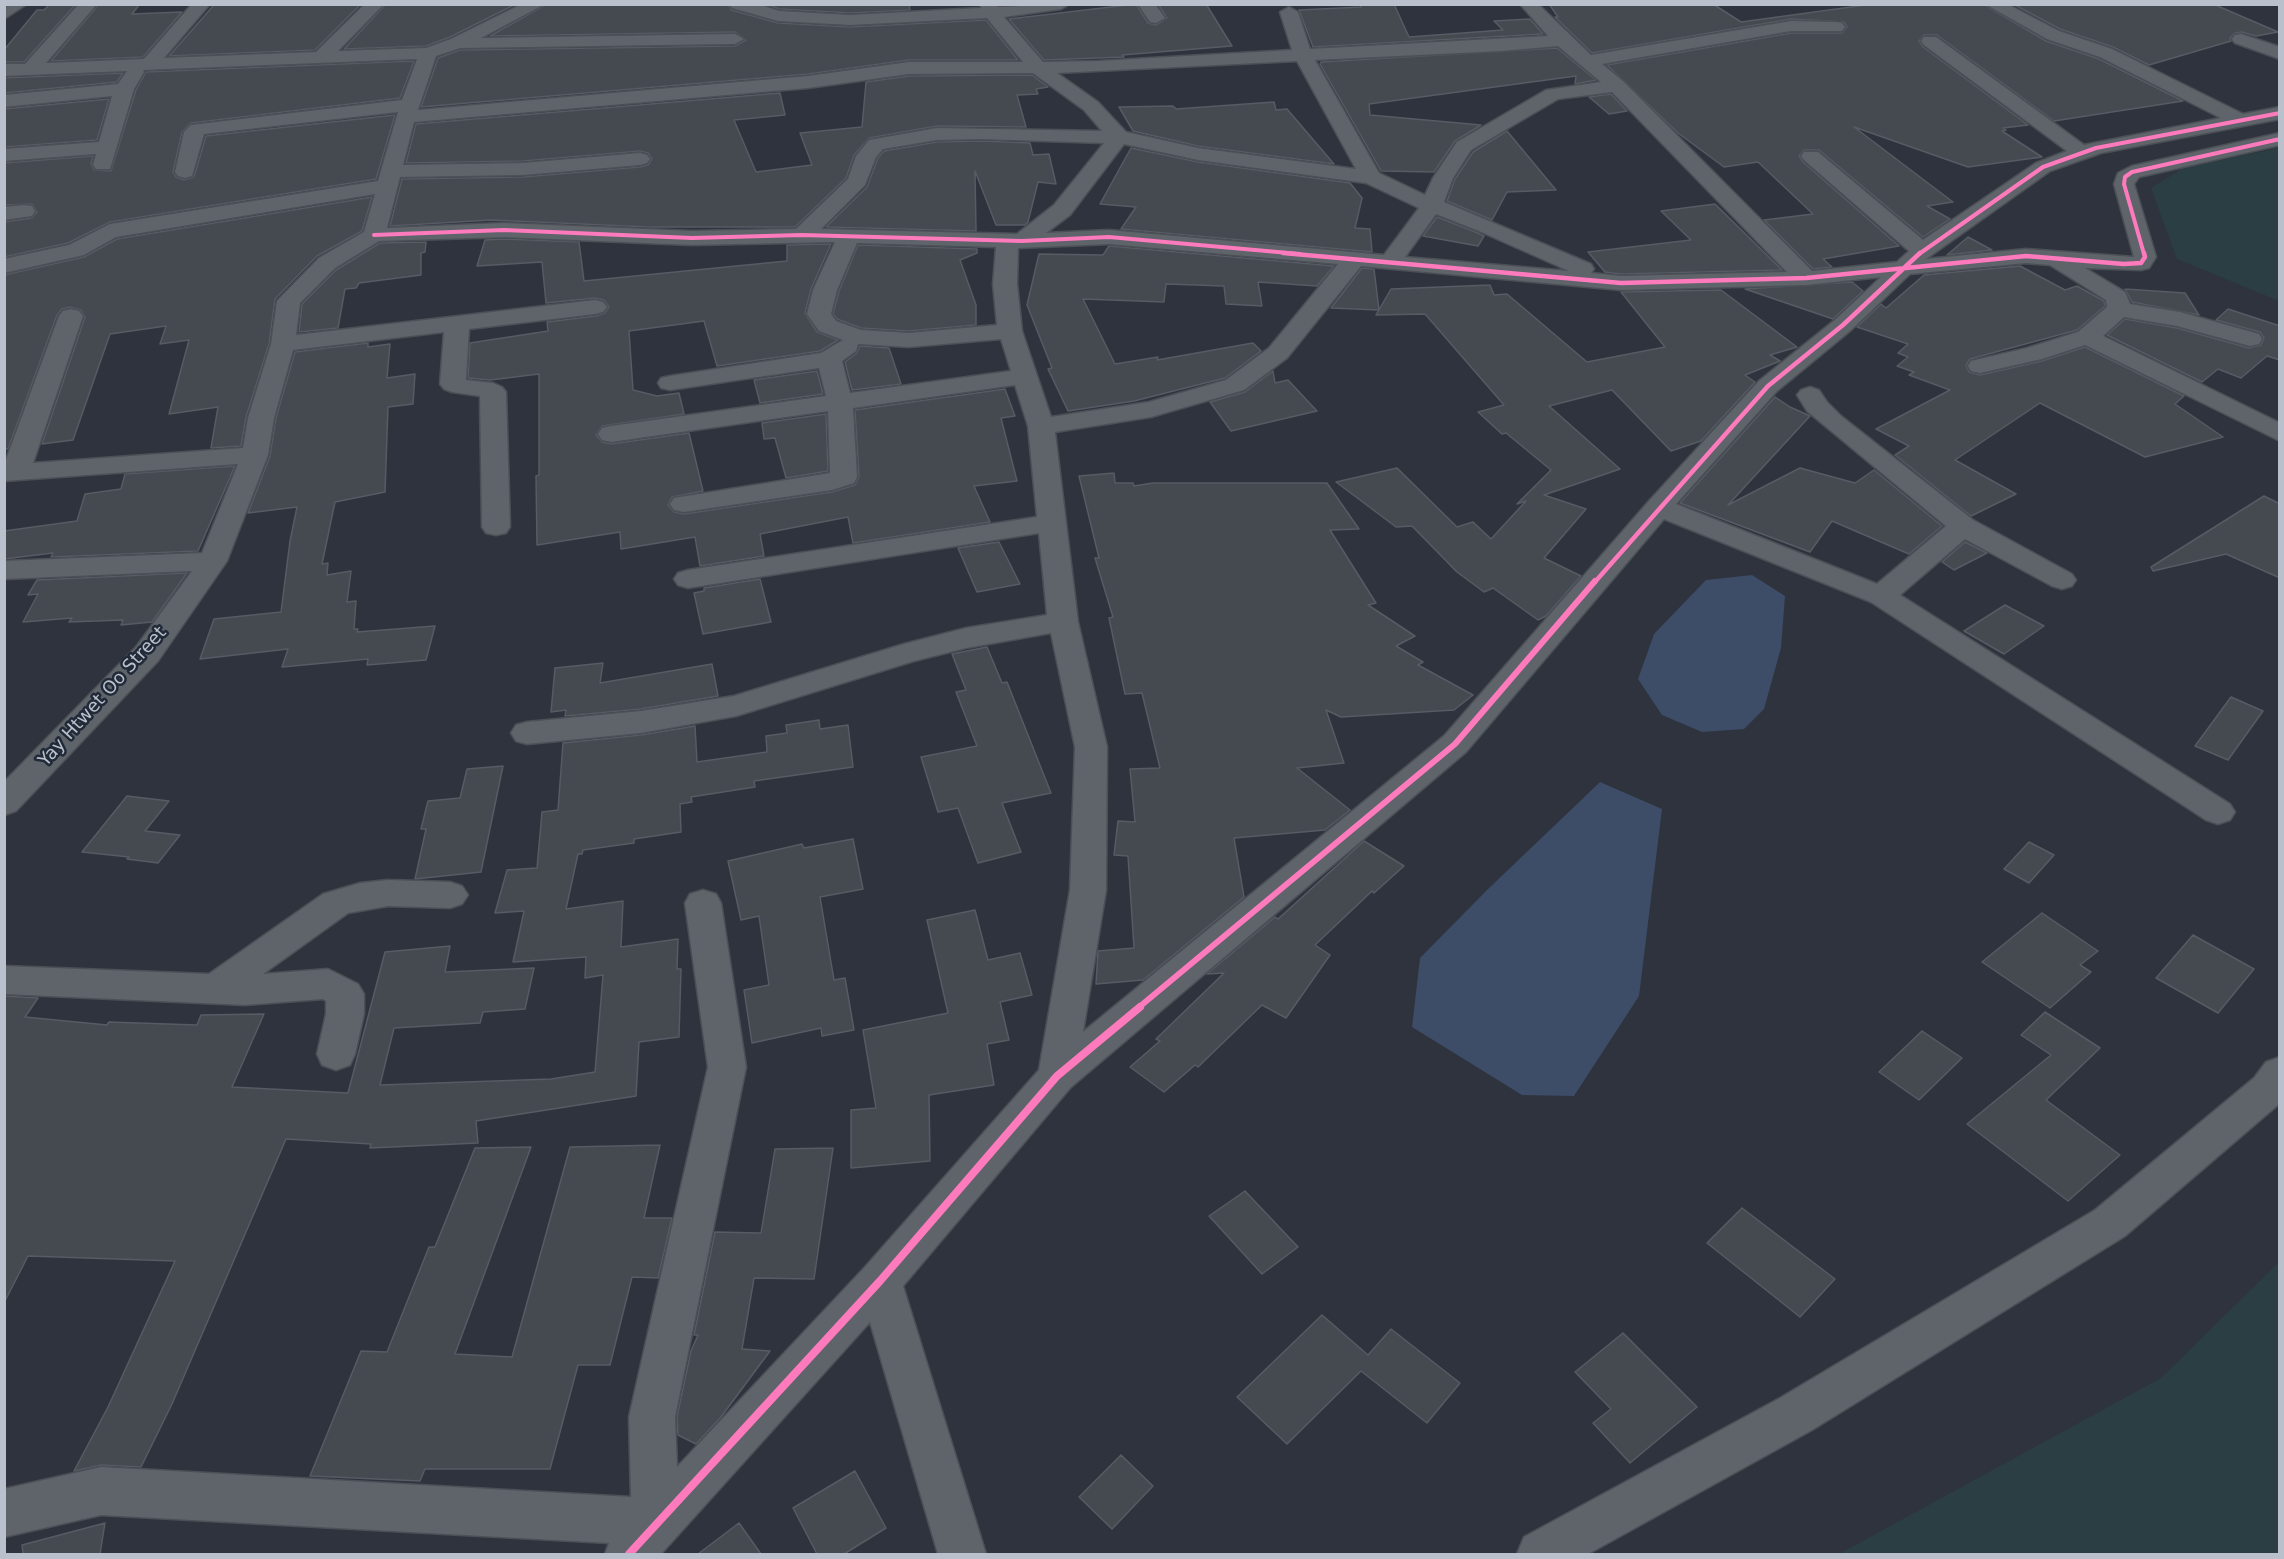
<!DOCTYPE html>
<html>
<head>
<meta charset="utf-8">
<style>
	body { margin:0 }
	#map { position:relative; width:2284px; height:1559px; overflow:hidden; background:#2e333d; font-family:"DejaVu Sans",sans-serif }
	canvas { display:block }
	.frame { position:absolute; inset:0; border:6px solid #bac0cc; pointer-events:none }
</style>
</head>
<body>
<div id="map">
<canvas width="2284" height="1559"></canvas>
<div class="frame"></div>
</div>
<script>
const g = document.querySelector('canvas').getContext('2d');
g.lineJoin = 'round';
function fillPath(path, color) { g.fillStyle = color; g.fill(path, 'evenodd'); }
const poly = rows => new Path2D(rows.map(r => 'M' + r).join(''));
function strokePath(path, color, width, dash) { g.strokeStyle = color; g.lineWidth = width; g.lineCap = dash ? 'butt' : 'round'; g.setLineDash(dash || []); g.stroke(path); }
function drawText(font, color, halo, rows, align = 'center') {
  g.font = font + ' "DejaVu Sans",sans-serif'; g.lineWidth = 5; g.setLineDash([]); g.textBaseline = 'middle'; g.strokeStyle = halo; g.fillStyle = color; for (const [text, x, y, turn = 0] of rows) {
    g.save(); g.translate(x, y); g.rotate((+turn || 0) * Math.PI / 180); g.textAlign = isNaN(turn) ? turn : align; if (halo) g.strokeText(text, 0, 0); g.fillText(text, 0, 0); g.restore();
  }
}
const green = poly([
	[2279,148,2280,148,2279,301,2177,259,2151,188,2183,168],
	[2279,1262,2279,1554,1839,1554,2161,1378]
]);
const water = poly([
	[1752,575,1785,596,1781,648,1764,709,1744,729,1702,732,1662,715,1638,679,1654,634,1706,580],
	[1600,782,1662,809,1639,996,1574,1096,1522,1095,1412,1027,1420,958,1487,890]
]);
const building = poly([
	[50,4,76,4,24,62,4,62,4,50,37,10,44,10,50,4],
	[99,4,140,4,132,14,182,12,143,57,51,61,99,4],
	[241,4,361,4,315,50,169,56,214,5,241,4],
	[386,4,516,4,450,37,426,46,344,49,386,4],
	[547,4,728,4,731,10,778,23,850,27,986,20,1018,60,909,60,808,74,421,107,438,58,460,50,735,46,746,40,735,32,490,36,547,4],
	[767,4,909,4,910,10,850,13,779,9,767,4],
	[1136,4,1148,23,1156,25,1167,18,1158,4,1206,4,1232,46,1122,55,1124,57,1044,60,1009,19,1136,4],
	[1360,4,1394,4,1409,37,1503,30,1494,21,1530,19,1543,34,1313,47,1299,10,1361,7,1360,4],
	[1549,4,1713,4,1741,22,1873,4,1983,4,2046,41,2099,59,2183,101,2054,121,1937,35,1924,35,1919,41,1923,47,2028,125,2003,128,2006,130,2002,131,2042,157,1968,167,1854,127,1953,202,1927,206,1950,219,1923,237,1819,150,1804,150,1799,156,1803,162,1899,246,1823,259,1832,267,1813,269,1764,220,1813,214,1758,162,1724,167,1678,133,1607,65,1791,33,1842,33,1847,27,1844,22,1791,19,1592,53,1555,17,1558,17,1549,4],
	[2013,4,2213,4,2278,32,2256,36,2242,32,2235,33,2230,38,2231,41,2149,65,2113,47,2060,29,2013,4],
	[1557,48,1596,80,1575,84,1576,76,1369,104,1370,115,1481,125,1455,141,1434,172,1381,171,1320,64,1321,62,1557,48],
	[414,61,400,98,191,123,182,132,173,172,176,177,184,180,194,177,206,136,395,115,376,179,110,222,68,243,4,257,4,222,32,218,37,212,32,204,4,205,4,163,93,156,91,164,94,170,111,171,136,90,146,72,414,61],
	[123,73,117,82,4,93,4,78,123,73],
	[1032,75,1048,87,1036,89,1038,94,1017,95,1026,127,937,126,869,138,854,155,846,178,795,227,649,227,491,220,390,226,402,179,523,177,640,167,648,165,652,159,648,153,640,151,523,161,406,163,416,124,780,93,785,115,734,120,756,172,812,165,800,133,862,127,866,82,909,76,1032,75],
	[1611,94,1627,111,1609,114,1589,97,1611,94],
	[109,99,97,140,4,147,4,109,109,99],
	[1274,102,1276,110,1287,109,1334,164,1198,146,1133,131,1119,107,1173,106,1176,109,1274,102],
	[1507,131,1556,190,1507,192,1492,220,1447,201,1455,179,1473,152,1507,131],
	[981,141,1030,143,1033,155,1049,154,1056,184,1038,182,1028,222,1025,225,996,225,975,171,976,231,826,227,867,187,878,158,884,151,937,142,981,141],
	[1131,148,1198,162,1350,183,1362,198,1355,228,1370,229,1372,252,1121,229,1136,207,1100,204,1131,148],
	[372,197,362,231,317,256,275,299,269,344,246,417,241,446,211,448,218,407,169,414,189,340,160,344,166,326,110,334,73,440,42,444,85,317,81,310,70,307,62,309,57,315,8,449,4,449,4,275,84,257,117,239,372,197],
	[1715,204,1782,270,1621,274,1605,272,1588,252,1691,240,1661,211,1715,204],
	[1437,217,1478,233,1484,236,1478,246,1423,236,1437,217],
	[1968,237,1992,250,1947,255,1968,237],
	[504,239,579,242,584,281,787,261,787,245,831,244,811,289,805,313,817,332,838,340,820,351,717,366,704,321,629,331,633,390,657,396,679,393,684,414,602,426,596,435,602,442,611,444,689,433,703,491,672,497,668,505,674,512,684,514,832,492,855,485,859,477,855,410,1005,389,1015,416,1001,418,1017,481,974,486,990,522,853,543,848,517,760,534,764,556,700,566,695,537,621,549,620,532,537,545,536,476,539,475,539,374,490,380,468,378,470,343,548,331,547,322,596,316,605,313,609,307,604,300,595,298,546,303,542,262,477,266,485,240,504,239],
	[426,242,425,252,421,253,421,275,359,283,356,288,345,289,338,328,299,332,302,304,336,270,380,243,426,242],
	[858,245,977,249,977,253,960,260,976,305,976,325,908,331,861,328,837,319,833,314,839,291,858,245],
	[1109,246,1334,266,1317,286,1258,282,1262,306,1226,304,1224,286,1166,284,1164,302,1083,299,1115,364,1158,357,1157,360,1253,343,1261,351,1225,378,1134,401,1068,411,1048,369,1052,368,1027,305,1039,254,1103,255,1109,246],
	[2020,266,2065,290,2077,286,2104,301,2105,306,2077,330,1970,359,1966,365,1969,372,1980,375,2042,361,2085,347,2184,396,2175,404,2223,437,2145,457,2040,403,1955,460,2016,494,1971,516,1895,455,1909,446,1876,429,1950,390,1909,375,1914,372,1897,366,1908,357,1898,353,1908,344,1857,327,1881,304,1886,308,1924,275,2020,266],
	[1362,268,1374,269,1379,310,1331,308,1362,268],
	[1852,282,1863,291,1833,319,1745,289,1852,282],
	[1490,285,1494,295,1507,294,1587,362,1665,347,1621,292,1721,290,1797,347,1770,355,1780,361,1745,375,1755,382,1701,441,1671,451,1612,390,1549,406,1620,469,1544,495,1586,509,1544,558,1581,576,1546,616,1538,620,1493,588,1484,592,1457,572,1412,526,1396,527,1336,482,1397,468,1457,527,1473,522,1491,539,1526,501,1517,504,1551,470,1506,433,1502,434,1478,412,1504,405,1425,314,1376,315,1391,289,1490,285],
	[2125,289,2185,293,2199,315,2132,302,2125,289],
	[2228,309,2280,326,2280,360,2267,356,2241,378,2218,369,2202,382,2107,335,2125,319,2177,328,2249,348,2261,345,2264,338,2260,332,2216,320,2228,309],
	[368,343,368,347,390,344,387,378,415,374,413,404,388,407,385,492,335,502,322,564,328,563,327,575,351,571,347,602,356,601,354,629,358,629,357,632,435,626,426,660,367,665,368,659,282,667,288,649,200,659,214,619,281,612,290,541,297,507,248,513,270,456,276,418,295,352,368,343],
	[860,346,889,348,901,384,852,390,845,362,857,353,860,346],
	[817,371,823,394,760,403,754,380,817,371],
	[1273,371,1275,383,1288,380,1317,411,1231,431,1210,402,1245,392,1273,371],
	[1775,397,1790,407,1810,416,1728,505,1800,468,1855,483,1874,470,1942,526,1909,554,1832,521,1810,552,1680,503,1775,397],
	[826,414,828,471,786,478,775,438,764,439,762,423,826,414],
	[235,466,198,551,51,557,53,553,4,559,4,531,77,521,85,494,121,489,125,474,235,466],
	[1114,473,1115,483,1133,483,1134,486,1153,483,1327,483,1359,529,1330,530,1376,603,1368,605,1415,636,1396,646,1423,662,1418,665,1473,695,1454,710,1341,717,1326,710,1344,763,1297,768,1350,810,1325,830,1234,838,1244,897,1143,980,1096,984,1098,951,1134,948,1128,856,1114,855,1118,821,1135,822,1130,769,1160,768,1142,693,1125,694,1109,618,1113,617,1095,558,1099,558,1079,476,1114,473],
	[2264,496,2280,504,2280,578,2226,554,2153,571,2151,567,2264,496],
	[999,542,1020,584,977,592,958,548,999,542],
	[1965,542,1987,553,1954,570,1942,562,1965,542],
	[187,573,152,622,121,625,123,620,69,622,72,618,23,622,38,594,28,595,37,580,187,573],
	[760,579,771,622,703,634,694,593,704,591,704,588,760,579],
	[2005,605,2044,626,2004,654,1964,631,2005,605],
	[987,647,1002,683,1007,682,1051,793,1002,803,1021,852,978,863,958,808,938,812,921,757,977,746,956,692,966,690,952,654,987,647],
	[603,663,600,683,712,664,718,696,641,709,565,716,566,710,551,712,555,668,603,663],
	[2231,697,2263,711,2228,760,2195,746,2231,697],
	[819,720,820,729,848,725,853,767,754,781,755,787,691,797,692,802,680,804,681,832,634,839,634,843,583,850,582,854,578,854,566,909,623,901,621,947,678,939,677,969,681,969,679,1037,639,1042,636,1096,476,1121,478,1143,370,1148,371,1144,286,1139,172,1404,141,1467,101,1465,74,1471,108,1407,175,1261,28,1256,4,1303,4,996,38,998,25,1017,107,1025,109,1022,197,1025,201,1015,264,1014,232,1087,348,1093,385,952,450,946,445,972,534,968,525,1009,483,1012,480,1023,394,1028,380,1085,551,1079,595,1072,603,975,585,978,586,957,513,962,524,911,495,913,507,870,537,868,542,812,558,810,563,743,641,735,695,726,697,762,767,752,766,736,787,733,786,725,819,720],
	[503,766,481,872,415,879,426,829,421,829,428,801,460,798,467,769,503,766],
	[127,796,169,801,145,831,180,835,158,863,127,859,129,857,82,852,127,796],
	[853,839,863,889,820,897,834,980,845,978,854,1030,822,1036,821,1028,752,1043,744,990,769,985,759,916,741,920,728,861,802,844,804,848,853,839],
	[1364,841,1404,866,1374,893,1372,891,1315,945,1330,955,1286,1018,1262,1005,1198,1067,1195,1065,1164,1092,1130,1067,1160,1041,1156,1039,1224,973,1207,974,1275,917,1278,919,1364,841],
	[2029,842,2054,855,2029,883,2004,869,2029,842],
	[975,910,988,960,1020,953,1032,995,1000,1002,1009,1040,987,1044,994,1085,929,1095,930,1161,851,1168,851,1110,876,1108,863,1030,948,1013,927,920,975,910],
	[2042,913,2098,951,2080,965,2091,972,2050,1008,1982,962,2042,913],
	[2193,935,2254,969,2218,1013,2156,978,2193,935],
	[2045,1012,2100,1048,2046,1100,2120,1155,2068,1201,1967,1124,2051,1055,2021,1035,2045,1012],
	[1922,1031,1962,1058,1919,1100,1879,1072,1922,1031],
	[660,1145,644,1218,672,1218,658,1278,632,1277,610,1365,578,1365,550,1469,425,1469,420,1481,310,1476,361,1351,387,1352,429,1247,435,1247,475,1148,531,1147,455,1354,512,1357,570,1147,660,1145],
	[833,1148,814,1279,754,1278,742,1349,770,1351,721,1417,696,1444,678,1435,677,1417,691,1351,698,1335,694,1335,715,1232,761,1233,775,1149,833,1148],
	[1245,1191,1298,1247,1262,1274,1209,1216,1245,1191],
	[1742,1208,1835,1279,1800,1317,1707,1243,1742,1208],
	[1322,1315,1368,1355,1391,1329,1460,1383,1427,1423,1361,1371,1287,1444,1237,1397,1322,1315],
	[1623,1333,1697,1407,1630,1463,1593,1423,1611,1409,1575,1372,1623,1333],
	[1121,1455,1153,1486,1112,1529,1079,1497,1121,1455],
	[855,1471,886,1528,844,1554,817,1554,793,1508,855,1471],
	[105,1523,100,1554,23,1554,22,1545,105,1523],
	[739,1523,761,1554,698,1554,739,1523]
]);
const minor = poly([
	[7,4,27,4,4,19,7,4],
	[79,4,97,4,46,63,144,59,192,4,210,4,164,58,316,52,365,4,384,4,338,51,426,48,451,39,522,4,545,4,481,38,735,34,744,39,735,44,460,48,436,56,418,110,808,76,909,62,1023,62,987,18,850,25,778,21,732,8,730,4,758,4,779,11,850,15,981,8,980,4,997,4,998,7,1069,4,1061,9,1004,17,1043,62,1098,61,1292,50,1280,12,1289,7,1298,12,1310,49,1548,36,1520,4,1538,4,1591,55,1791,21,1836,22,1842,23,1845,27,1842,31,1791,31,1602,64,1624,82,1812,271,1897,262,1909,251,1804,160,1801,156,1804,152,1818,152,1923,240,2036,163,2067,151,1924,45,1921,41,1924,37,1936,37,2084,145,2221,118,2100,57,2047,39,1985,4,2007,4,2059,31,2112,49,2243,114,2280,107,2280,119,2101,153,2050,171,1926,259,2026,249,2134,257,2114,184,2118,173,2132,166,2280,133,2280,145,2139,177,2134,184,2156,257,2149,268,2141,270,2085,268,2125,292,2130,304,2180,312,2259,334,2262,339,2259,344,2250,346,2177,326,2124,317,2103,336,2280,423,2280,441,2085,345,2042,359,1980,373,1971,371,1968,366,1971,361,2027,348,2078,332,2107,307,2106,300,2050,265,2026,263,1910,274,1851,330,1777,391,1676,504,1877,584,1946,526,1807,411,1797,395,1801,390,1810,387,1819,390,1827,402,1841,416,1973,520,2072,574,2076,580,2072,586,2062,589,2052,586,1965,539,1900,595,2230,804,2235,812,2230,820,2218,824,2206,820,1871,602,1664,519,1466,752,1071,1087,903,1286,986,1554,938,1554,870,1322,661,1554,605,1554,609,1543,101,1515,4,1537,4,1489,101,1467,631,1497,629,1417,708,1067,685,903,690,894,703,890,716,894,721,903,746,1067,675,1417,677,1467,865,1267,1039,1070,1070,890,1075,747,1051,633,966,648,914,661,736,716,641,733,527,744,516,741,511,733,516,725,527,722,641,711,734,696,904,644,966,628,1047,615,1039,533,688,588,678,585,674,579,678,573,688,570,1037,517,1028,426,1015,385,853,408,857,477,854,483,832,490,684,512,674,510,670,504,674,498,830,473,828,411,611,442,602,440,598,434,602,428,611,426,826,396,819,368,670,390,661,388,658,383,661,378,670,376,821,353,843,340,819,331,807,314,813,290,835,242,692,245,504,237,379,241,335,268,300,303,296,335,595,300,603,302,607,307,603,312,595,314,469,329,466,380,493,383,502,387,506,392,510,527,506,533,496,535,486,533,482,527,480,396,452,392,444,389,440,384,444,332,293,350,274,418,268,455,227,561,158,661,16,811,4,815,4,782,136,647,192,571,4,579,4,561,202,553,238,464,4,481,4,465,59,316,63,311,71,309,79,311,83,316,33,463,243,448,248,418,271,344,277,301,319,258,364,232,375,194,116,237,84,255,4,273,4,259,69,245,110,224,378,181,398,112,204,134,192,176,185,178,178,176,175,172,184,132,191,125,402,100,417,59,143,70,144,72,134,89,110,169,96,169,93,165,96,154,4,161,4,149,99,142,112,96,4,107,4,95,118,84,127,71,4,76,4,64,25,64,79,4],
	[1558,46,1601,82,1546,90,1457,142,1433,178,1425,195,1379,173,1315,60,1502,51,1558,46],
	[1297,61,1356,169,1198,148,1126,132,1098,102,1057,73,1297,61],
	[1033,73,1084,110,1102,131,937,128,869,140,856,156,848,179,796,229,692,231,504,223,387,228,400,177,523,175,640,165,647,163,650,159,647,155,640,153,523,163,403,165,414,122,808,88,909,74,1033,73],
	[1612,92,1787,272,1621,276,1591,273,1594,269,1591,264,1444,202,1453,178,1471,150,1558,99,1612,92],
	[981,139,1104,143,1054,205,1017,234,821,229,865,185,876,157,883,149,937,140,981,139],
	[1124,144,1198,160,1366,183,1419,208,1384,255,1109,230,1046,233,1070,215,1124,144],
	[1436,214,1479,231,1569,271,1405,257,1436,214],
	[857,243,996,247,993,284,997,325,909,333,861,330,836,321,831,314,837,290,857,243],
	[1109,244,1338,264,1269,348,1226,380,1149,402,1051,417,1022,331,1017,284,1018,248,1109,244],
	[1361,266,1621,290,1806,285,1881,277,1835,320,1759,381,1649,501,1444,736,1083,1032,1106,890,1107,747,1078,622,1055,432,1151,417,1244,390,1287,358,1361,266],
	[1001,339,1011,371,850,393,842,361,856,351,858,344,909,347,1001,339],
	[1138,4,1155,4,1165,18,1156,23,1150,22,1138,4],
	[2241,34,2280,47,2280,59,2235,43,2232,39,2235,35,2241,34],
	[24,205,32,206,35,211,32,216,4,220,4,207,24,205],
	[388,880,450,882,462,886,468,895,462,904,450,908,388,906,348,913,263,974,328,969,358,984,364,994,364,1014,355,1054,350,1065,336,1070,322,1065,317,1054,326,1014,326,1001,323,999,245,1005,4,994,4,966,209,974,323,894,360,883,388,880],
	[2280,1057,2280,1103,2125,1236,1812,1430,1588,1554,1517,1554,1524,1537,1780,1398,2095,1210,2254,1078,2266,1062,2280,1057]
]);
const cyclewayFar3 = poly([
	[374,235,504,230,692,238,802,235,1022,241,1109,237,1300,254],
	[1919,254,2043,167,2096,148,2280,113],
	[2144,254,2124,184,2125,177,2132,172,2280,139]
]);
const cyclewayFar2 = poly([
	[1283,253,1621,283,1806,278,2026,256,2124,264,2141,263,2145,257,2144,253],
	[1594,583,1768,386,1843,325,1920,253]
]);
const cyclewayFar1 = poly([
	[1138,1008,1455,744,1595,581]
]);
const cycleway = poly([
	[629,1554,880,1281,1057,1076,1140,1007]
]);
const farStreetnames = [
	["Yay Htwet Oo Street",103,697,-48]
];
fillPath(green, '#2b3e43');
fillPath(water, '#3d4c67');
fillPath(building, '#454a51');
strokePath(building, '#575b64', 1.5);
strokePath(minor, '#4b4f56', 3);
fillPath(minor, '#5f636a');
strokePath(cyclewayFar3, '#fd7abc', 4);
strokePath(cyclewayFar2, '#fd7abc', 4.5);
strokePath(cyclewayFar1, '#fd7abc', 6);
strokePath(cycleway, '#fd7abc', 8);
drawText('18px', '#bac0cc', '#212a38', farStreetnames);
</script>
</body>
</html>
